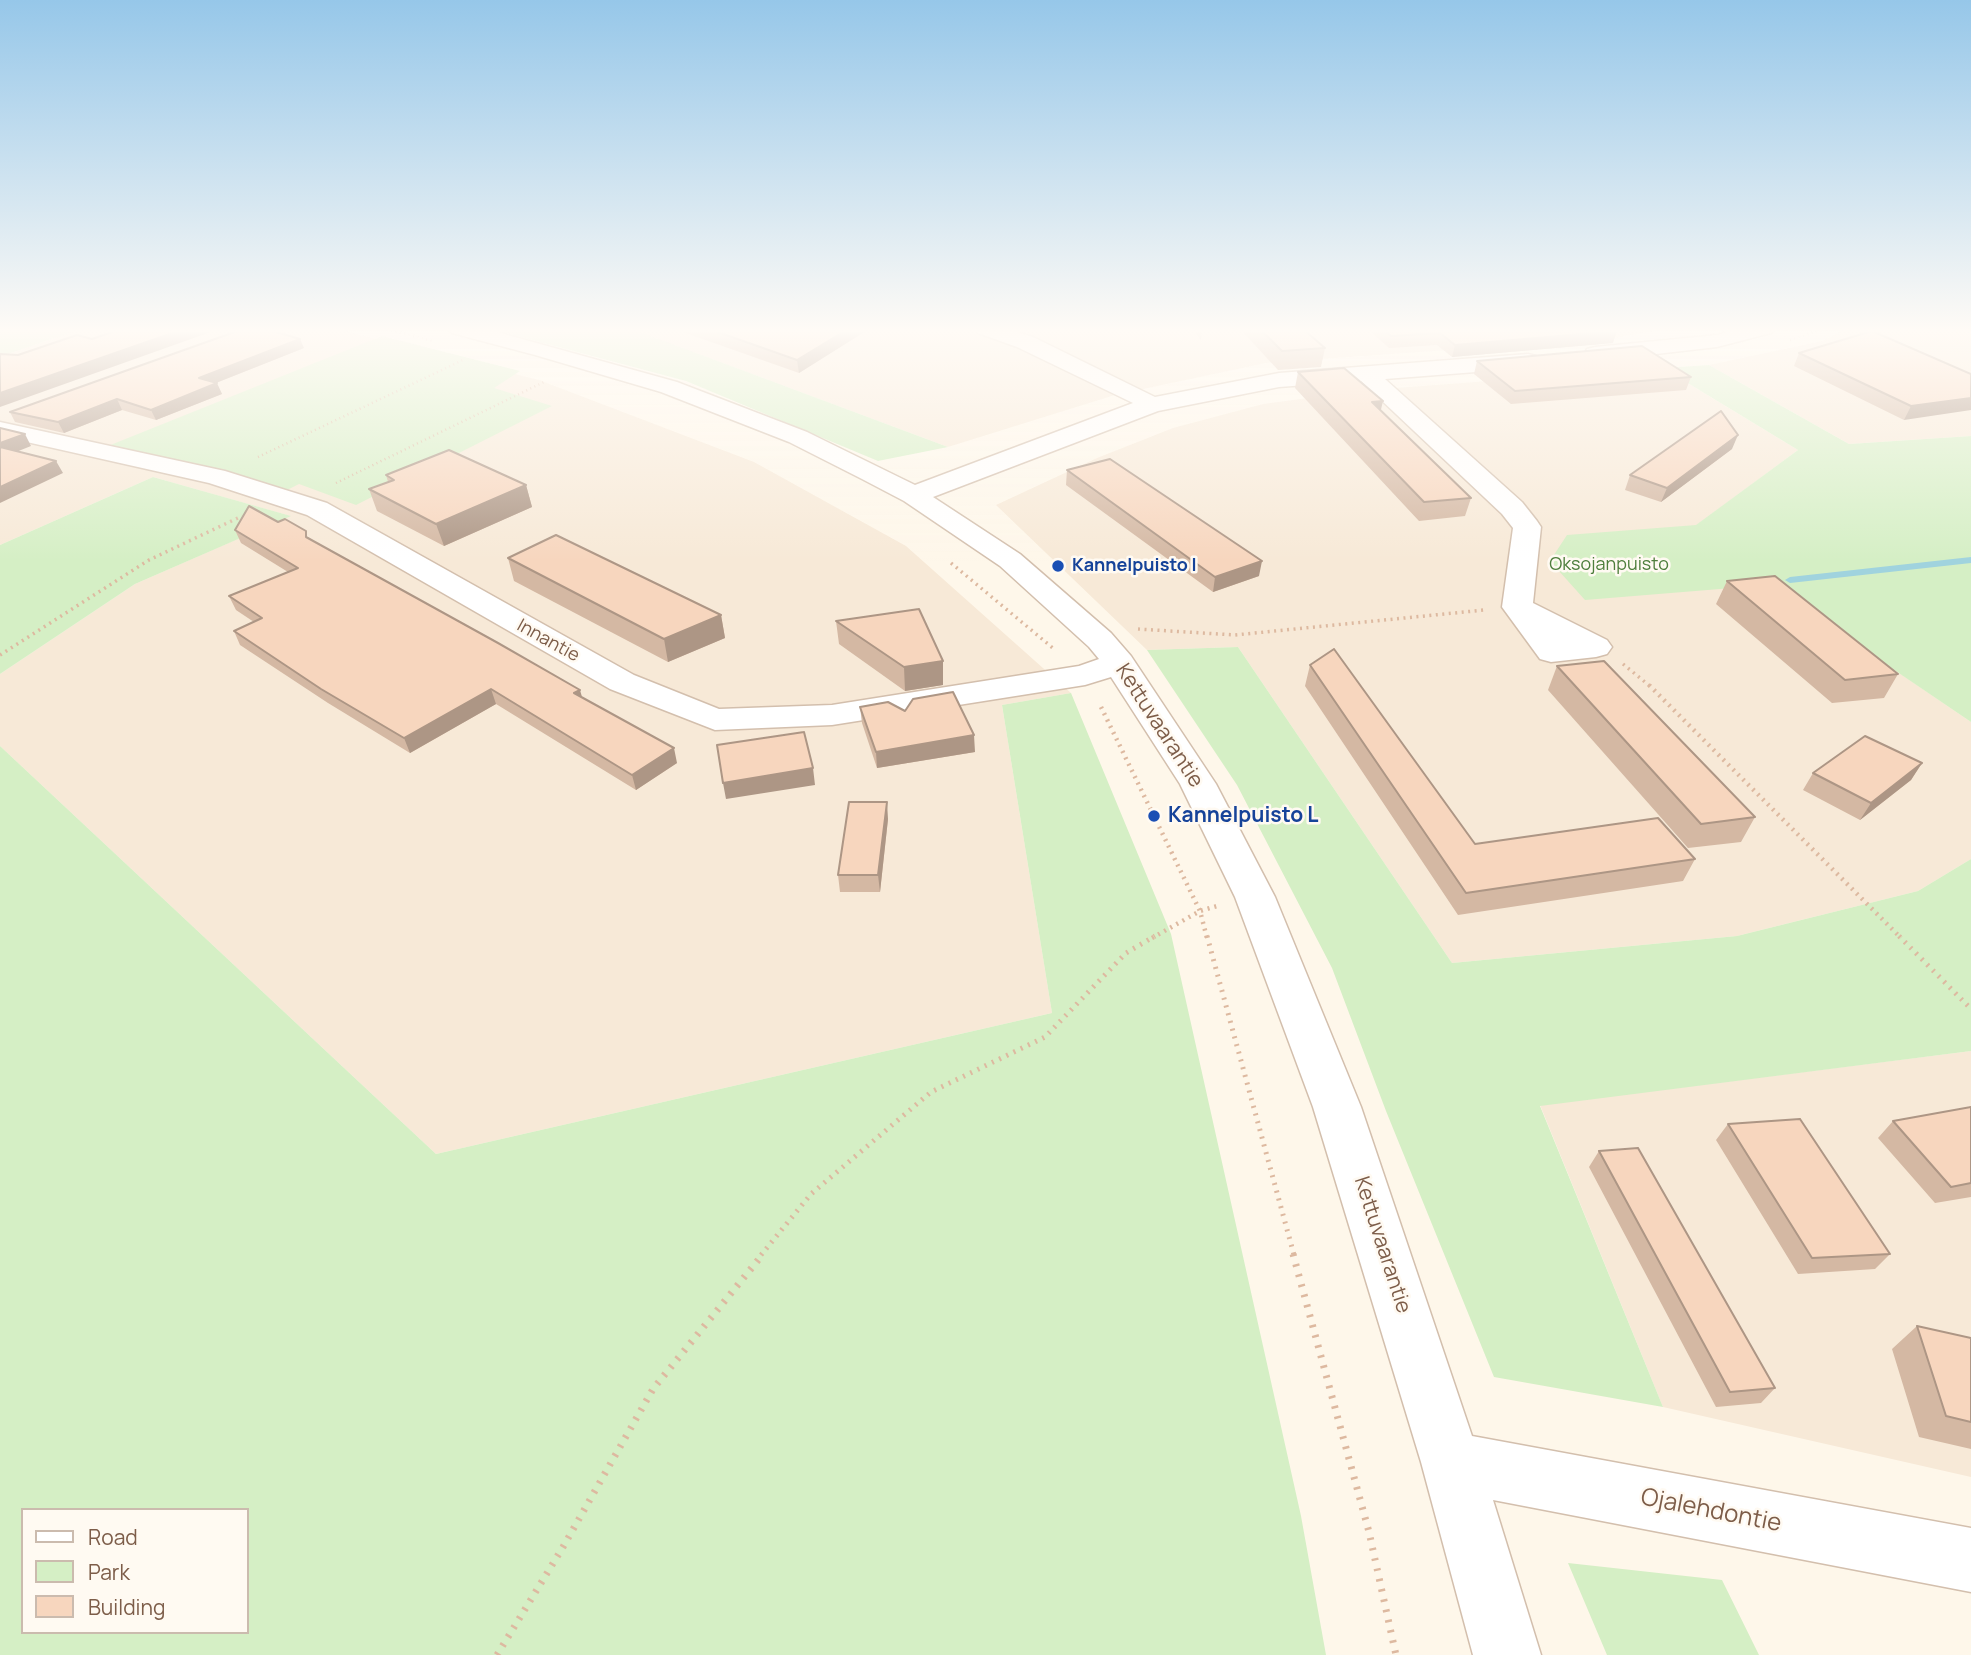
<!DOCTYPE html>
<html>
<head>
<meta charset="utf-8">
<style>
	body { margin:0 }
	#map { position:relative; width:1971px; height:1655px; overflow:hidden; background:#fef7ea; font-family:Manrope,sans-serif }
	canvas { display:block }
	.legend { position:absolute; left:21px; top:1508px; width:228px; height:126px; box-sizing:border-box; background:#fffaf2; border:2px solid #cbbbae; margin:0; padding:9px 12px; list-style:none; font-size:21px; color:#7d5d49 }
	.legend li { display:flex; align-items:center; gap:14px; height:35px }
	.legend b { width:35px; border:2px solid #cbbbae }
</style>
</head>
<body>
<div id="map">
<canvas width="1971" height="1655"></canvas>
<ul class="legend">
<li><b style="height:9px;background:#fff"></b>Road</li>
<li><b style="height:19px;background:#d5efc5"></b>Park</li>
<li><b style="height:19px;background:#f7d6be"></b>Building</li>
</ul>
</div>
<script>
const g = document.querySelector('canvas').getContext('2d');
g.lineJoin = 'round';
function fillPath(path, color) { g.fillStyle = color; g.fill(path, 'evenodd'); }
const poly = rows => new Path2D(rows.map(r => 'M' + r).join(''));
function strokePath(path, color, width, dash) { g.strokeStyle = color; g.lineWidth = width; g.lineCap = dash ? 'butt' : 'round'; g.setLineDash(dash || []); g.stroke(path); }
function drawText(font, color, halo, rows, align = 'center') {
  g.font = font + ' Manrope,sans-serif'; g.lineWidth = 5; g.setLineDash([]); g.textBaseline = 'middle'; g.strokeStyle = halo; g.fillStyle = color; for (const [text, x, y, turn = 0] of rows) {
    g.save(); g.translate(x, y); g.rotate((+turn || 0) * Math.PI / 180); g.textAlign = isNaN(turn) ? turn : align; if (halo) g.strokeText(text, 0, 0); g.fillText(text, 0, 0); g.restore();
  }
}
const residential = poly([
	[81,329,337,329,539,380,754,462,906,546,1071,693,1002,705,1052,1013,436,1154,0,746,0,674,135,584,290,516,153,477,0,545,0,354,5,355],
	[643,329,1663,329,1615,338,1266,363,1115,395,948,447,639,332],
	[1846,329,1971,329,1971,436,1849,444,1709,365,1822,341],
	[1663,368,1798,450,1697,525,1769,584,1971,722,1971,859,1918,891,1737,936,1452,963,1238,647,1147,650,996,505,1097,458,1173,428,1263,404,1368,390],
	[1971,1051,1971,1477,1663,1407,1540,1105]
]);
const green = poly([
	[0,329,81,329,5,355,0,354],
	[491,329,643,329,640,332,948,447,878,461,686,381],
	[382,336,520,371,494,388,552,406,356,505,299,484,283,492,108,446],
	[1709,365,1849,444,1971,436,1971,722,1769,585,1585,600,1550,561,1567,535,1696,525,1798,450,1663,368],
	[153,477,291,516,135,584,0,674,0,545],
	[1238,647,1452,963,1737,936,1918,891,1971,859,1971,1051,1540,1106,1663,1407,1494,1377,1386,1111,1332,968,1237,785,1147,650],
	[1071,693,1171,934,1301,1516,1326,1655,0,1655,0,746,436,1154,1052,1013,1002,705],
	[23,1510,247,1510,247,1632,23,1632],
	[1568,1563,1722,1580,1759,1655,1607,1655]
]);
const stream = poly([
	[1971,557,1971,563,1790,583,1785,580,1790,577,1971,557]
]);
const pathFar4 = poly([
	[387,329,433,341],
	[1790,340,1823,329],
	[258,457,465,359],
	[336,483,546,381]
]);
const pathFar3 = poly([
	[951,563,1054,649],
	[1138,629,1235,635,1484,610],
	[0,655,149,560,242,516],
	[1623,664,1651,687]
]);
const pathFar2 = poly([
	[1649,685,1901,938],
	[1101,707,1200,911,1207,938],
	[1152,938,1200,911,1217,906]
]);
const pathFar1 = poly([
	[1207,936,1294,1255],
	[1899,936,1971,1009],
	[761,1255,811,1194,931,1092,1045,1037,1126,953,1155,936]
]);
const path = poly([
	[1293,1254,1369,1532,1396,1655],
	[497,1655,563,1547,653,1389,763,1254]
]);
const minor = poly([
	[449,329,486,329,677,382,807,432,915,485,1133,403,1017,347,978,333,975,329,1007,329,1033,337,1155,397,1279,373,1528,354,1536,356,1539,361,1536,366,1528,368,1385,379,1522,502,1537,521,1541,527,1533,603,1607,640,1612,647,1607,654,1596,657,1551,662,1540,659,1502,607,1513,528,1502,514,1361,381,1279,387,1158,411,933,497,1020,554,1111,633,1131,656,1216,784,1275,897,1361,1107,1472,1436,1971,1528,1971,1592,1493,1500,1541,1655,1473,1655,1421,1462,1313,1107,1235,897,1180,784,1111,677,1085,685,832,725,715,730,610,689,307,515,209,483,0,436,0,422,225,471,327,503,634,675,719,709,832,705,1079,666,1099,659,1089,647,1000,566,904,501,862,479,789,442,661,392,535,355,452,333,449,329],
	[1738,329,1774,329,1771,333,1717,347,1595,361,1587,359,1584,354,1587,349,1595,347,1717,335,1738,329]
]);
const wall = poly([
	[680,329,869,329,799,373,680,331],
	[1192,329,1202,329,1201,340],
	[1240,329,1303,329,1325,348,1321,367,1278,370],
	[1368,329,1615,329,1613,343,1452,357,1437,345,1389,348],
	[304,348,216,383,222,394,156,420,122,410,64,433,15,422,10,412],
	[1799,353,1971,374,1904,420,1794,366],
	[1477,361,1691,377,1686,390,1511,404,1474,374],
	[1298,372,1381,411,1471,498,1465,516,1419,521,1295,388],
	[1732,449,1661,502,1625,490,1630,475],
	[1067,470,1259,576,1213,592,1066,485],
	[386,475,526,485,532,507,444,546,377,511,369,489,388,482],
	[235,530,309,538,582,697,677,763,636,790,496,704,410,753,328,703,240,645,234,631,254,622,236,610,229,596,288,572,241,543],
	[508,558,721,615,725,638,668,662,514,581],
	[1727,581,1898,674,1884,698,1832,703,1716,604],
	[836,621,943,685,905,691,839,644],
	[1310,665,1475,844,1695,859,1683,881,1458,915,1305,686],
	[1557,666,1755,817,1741,842,1688,848,1548,690],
	[860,707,975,752,877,768,862,723],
	[1922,763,1911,780,1860,820,1803,790,1813,773],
	[888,819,880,892,840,892,838,875],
	[1971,1107,1971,1197,1935,1203,1878,1138,1893,1121],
	[1728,1124,1890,1254,1875,1269,1798,1274,1716,1140],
	[1599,1151,1775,1388,1761,1403,1716,1407,1589,1167],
	[1917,1326,1971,1338,1971,1449,1919,1437,1892,1349]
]);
const shadedWall = poly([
	[184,329,219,329,0,407,0,393],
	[848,329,869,329,799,373,797,360],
	[1617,331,1613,343,1452,357,1455,345],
	[300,339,304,348,203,388,199,378],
	[217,383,222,394,156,420,151,410],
	[1971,398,1971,410,1904,420,1911,406],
	[117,399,122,410,64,433,58,422],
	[1383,401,1379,418,1372,402],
	[25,434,31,446,1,458,0,455,0,443],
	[1738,435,1732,449,1661,502,1667,488],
	[56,461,63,473,0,503,0,487],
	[526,485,532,507,444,546,436,524],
	[1262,561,1259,576,1213,592,1215,577],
	[721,615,725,638,668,662,664,639],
	[943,661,943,685,905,691,904,667],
	[491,689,496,704,410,753,404,738],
	[580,690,584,704,574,693],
	[974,735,975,752,877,768,876,752],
	[674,748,677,763,636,790,632,775],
	[1922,763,1911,780,1860,820,1871,803],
	[813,768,815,785,726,799,723,783],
	[887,802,888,819,880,892,878,875]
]);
const building = poly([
	[121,329,184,329,0,393,0,354,18,355,77,335,92,339,121,329],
	[243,329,266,329,300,339,199,378,217,383,151,410,117,399,58,422,10,412,243,329],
	[709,329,848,329,797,360,709,329],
	[1260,329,1303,329,1325,348,1282,351,1260,329],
	[1384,329,1615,329,1617,331,1455,345,1440,333,1391,336,1384,329],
	[1872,331,1971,374,1971,398,1911,406,1799,353,1872,331],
	[1642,346,1691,377,1515,391,1477,361,1642,346],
	[1344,368,1383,401,1372,402,1471,498,1424,502,1298,372,1344,368],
	[1721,411,1738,435,1667,488,1630,475,1721,411],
	[0,428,25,434,0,443,0,428],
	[0,447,56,461,0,487,0,447],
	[449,450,526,485,436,524,369,489,394,480,386,475,449,450],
	[1110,459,1262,561,1215,577,1067,470,1110,459],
	[249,506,278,522,285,519,306,531,306,537,498,643,580,690,574,693,674,748,632,775,491,689,404,738,321,689,234,631,262,618,229,596,298,568,235,530,249,506],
	[556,535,721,615,664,639,508,558,556,535],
	[1775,576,1898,674,1845,680,1727,581,1775,576],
	[919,609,943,661,904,667,836,621,919,609],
	[1334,649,1475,844,1658,818,1695,859,1466,893,1310,665,1334,649],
	[1604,661,1755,817,1701,824,1557,666,1604,661],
	[953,692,974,735,876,752,860,707,888,702,905,711,913,699,953,692],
	[804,732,813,768,723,783,717,745,804,732],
	[1865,736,1922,763,1871,803,1813,773,1865,736],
	[849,802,887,802,878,875,838,875,849,802],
	[1971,1107,1971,1183,1951,1187,1893,1121,1971,1107],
	[1800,1119,1890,1254,1812,1258,1728,1124,1800,1119],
	[1638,1148,1775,1388,1730,1392,1599,1151,1638,1148],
	[1917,1326,1971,1338,1971,1422,1946,1416,1917,1326]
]);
const markers = [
	[1058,566,7,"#1a4fb4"],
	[1154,816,7,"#1a4fb4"]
];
const farParknames = [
	["Oksojanpuisto",1609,565]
];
const farTransitnames = [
	["Kannelpuisto I",1072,566]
];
const farStreetnames = [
	["Innantie",548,641,29]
];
const streetNames = [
	["Kettuvaarantie",1159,726,57],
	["Kettuvaarantie",1382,1245,72]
];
const transitNames = [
	["Kannelpuisto L",1168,816]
];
const nearStreetnames = [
	["Ojalehdontie",1711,1511,11]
];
fillPath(residential, '#f7e9d7');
fillPath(green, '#d5efc5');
fillPath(stream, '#a0d3de');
strokePath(minor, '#d3bfad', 3);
strokePath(pathFar4, '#ddb9a0', 2.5, [1, 3.5]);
strokePath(pathFar3, '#ddb9a0', 3.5, [2, 4.5]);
strokePath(pathFar2, '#ddb9a0', 4.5, [2, 5]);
strokePath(pathFar1, '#ddb9a0', 5, [2, 6]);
strokePath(path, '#ddb9a0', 7, [2.5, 8]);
fillPath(minor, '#fff');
fillPath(wall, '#d4b8a3');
fillPath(shadedWall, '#ad9685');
fillPath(building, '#f7d6be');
strokePath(building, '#ad9685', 2);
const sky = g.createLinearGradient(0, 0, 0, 561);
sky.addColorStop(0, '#96c7e9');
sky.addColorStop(0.59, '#fffbf6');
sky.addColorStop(1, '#fffbf600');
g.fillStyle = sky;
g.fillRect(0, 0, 1971, 561);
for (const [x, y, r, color] of markers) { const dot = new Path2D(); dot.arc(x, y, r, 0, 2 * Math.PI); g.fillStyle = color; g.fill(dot); strokePath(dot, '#fffaf2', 2.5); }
drawText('18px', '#4e7e3c', '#fffaf2', farParknames);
drawText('bold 18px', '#164399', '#fffaf2', farTransitnames, 'left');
drawText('18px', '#7d5d49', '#fffaf2', farStreetnames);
drawText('21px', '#7d5d49', '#fffaf2', streetNames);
drawText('bold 21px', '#164399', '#fffaf2', transitNames, 'left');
drawText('24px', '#7d5d49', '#fffaf2', nearStreetnames);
</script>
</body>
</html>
